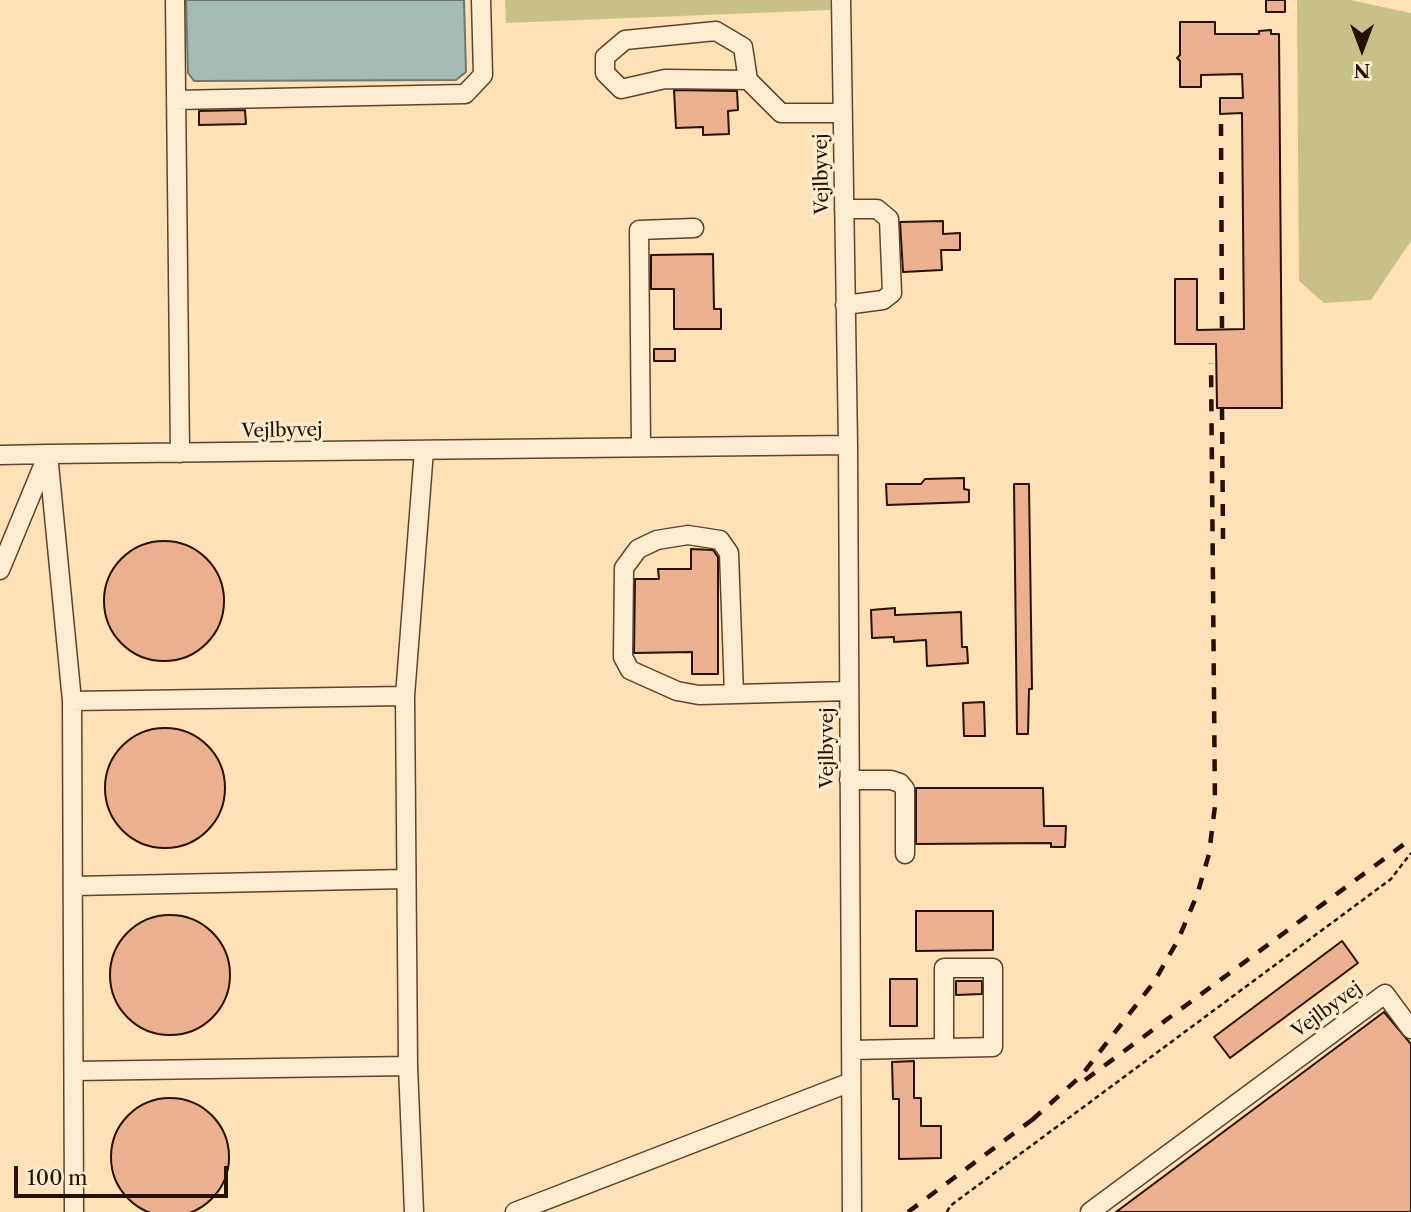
<!DOCTYPE html>
<html>
<head>
<meta charset="utf-8">
<style>
	body { margin:0 }
	#map { position:relative; width:1411px; height:1212px; overflow:hidden; background:#fee1b6; font-family:"Libre Caslon Text",serif }
	canvas { display:block }
	.north { position:absolute; left:1327px; top:14px; width:70px; height:70px; -webkit-text-stroke:5px #feecd0; paint-order:stroke; rotate:180deg; font-size:19px; font-weight:700; line-height:28px; text-align:center; color:#261000 }
	.north::after { content:''; display:block; margin:auto; width:24px; height:32px; background:#261000; clip-path:polygon(50% 0,100% 100%,50% 72%,0 100%) }
	.scale { position:absolute; left:14px; top:1166px; width:214px; height:32px; box-sizing:border-box; border:4px solid #261000; border-top:0; padding-left:9px; font-size:21px; line-height:24px; white-space:nowrap; color:#261000; -webkit-text-stroke:5px #feecd0; paint-order:stroke }
</style>
</head>
<body>
<div id="map">
<canvas width="1411" height="1212"></canvas>
<div class="north">N</div>
<div class="scale">100 m</div>
</div>
<script>
const g = document.querySelector('canvas').getContext('2d');
g.lineJoin = 'round';
function fillPath(path, color) { g.fillStyle = color; g.fill(path, 'evenodd'); }
const poly = rows => new Path2D(rows.map(r => 'M' + r).join(''));
function strokePath(path, color, width, dash) { g.strokeStyle = color; g.lineWidth = width; g.lineCap = dash ? 'butt' : 'round'; g.setLineDash(dash || []); g.stroke(path); }
function drawText(font, color, halo, rows, align = 'center') {
  g.font = font + ' "Libre Caslon Text",serif'; g.lineWidth = 7; g.setLineDash([]); g.textBaseline = 'middle'; g.strokeStyle = halo; g.fillStyle = color; for (const [text, x, y, turn = 0] of rows) {
    g.save(); g.translate(x, y); g.rotate((+turn || 0) * Math.PI / 180); g.textAlign = isNaN(turn) ? turn : align; if (halo) g.strokeText(text, 0, 0); g.fillText(text, 0, 0); g.restore();
  }
}
const green = poly([
	[505,0,830,0,830,10,506,23],
	[1297,0,1350,0,1411,13,1411,241,1371,300,1324,303,1299,281]
]);
const water = poly([
	[186,0,464,0,466,72,456,80,194,81,188,73,186,0]
]);
const building = poly([
	[1266,0,1285,0,1285,12,1266,12,1266,0],
	[1180,22,1215,22,1215,34,1259,34,1259,31,1271,30,1271,34,1279,34,1282,408,1217,408,1216,344,1175,344,1175,279,1197,279,1197,330,1244,329,1242,113,1220,114,1220,98,1243,98,1242,74,1201,75,1201,87,1180,87,1180,61,1177,58,1180,55,1180,22],
	[674,90,737,91,738,110,728,111,729,134,703,135,703,127,676,128,674,90],
	[245,110,246,124,199,125,199,111,245,110],
	[943,221,943,234,960,233,960,250,941,250,942,270,903,272,900,222,943,221],
	[713,254,714,309,721,309,721,329,674,329,674,289,651,289,651,255,713,254],
	[654,349,675,349,675,361,654,361,654,349],
	[964,478,964,489,969,490,969,502,887,505,886,484,921,484,925,479,964,478],
	[1014,484,1029,484,1032,689,1029,689,1028,734,1017,734,1014,484],
	'104 601a60 60 0 1 1 120 0a60 60 0 1 1-120 0Z',
	[691,549,713,550,718,557,718,674,692,674,692,652,634,653,635,579,659,579,658,569,691,569,691,549],
	[895,608,895,615,961,612,962,647,967,647,968,663,927,666,926,640,894,642,894,637,872,638,871,610,895,608],
	[984,702,985,736,964,736,963,703,984,702],
	'105 788a60 60 0 1 1 120 0a60 60 0 1 1-120 0Z',
	[916,788,1043,788,1044,826,1066,826,1065,847,1051,847,1051,843,916,844,916,788],
	[916,911,993,911,993,950,916,951,916,911],
	'110 975a60 60 0 1 1 120 0a60 60 0 1 1-120 0Z',
	[1342,941,1358,963,1230,1058,1214,1037,1342,941],
	[890,979,917,979,917,1026,890,1026,890,979],
	[956,981,982,981,982,994,956,995,956,981],
	[1384,1012,1411,1044,1411,1212,1116,1212,1384,1012],
	[914,1061,914,1098,921,1098,921,1126,941,1126,941,1158,899,1159,899,1099,893,1099,892,1062,914,1061],
	'111 1157a59 59 0 1 1 118 0a59 59 0 1 1-118 0Z'
]);
const path = poly([
	[947,1212,950,1206,1391,879,1411,853]
]);
const minor = poly([
	[175,0,180,453],
	[841,0,848,445,852,1212],
	[748,80,743,47,716,31,625,40,605,57,605,73,621,89,665,79,748,80,781,113,843,113],
	[176,100,465,94,483,75,481,0],
	[844,209,877,209,889,219,892,293,883,300,845,305],
	[641,447,639,230,694,228],
	[0,455,48,454,72,701,74,1212],
	[0,570,48,454,848,445],
	[734,694,729,553,720,540,688,535,657,540,638,549,624,568,623,657,630,670,677,691,699,695,849,691],
	[72,701,405,696],
	[849,780,891,780,900,783,905,789,905,854],
	[75,886,405,879],
	[851,1050,944,1048,993,1047,993,968,944,968,944,1048],
	[75,1071,408,1066],
	[414,1212,408,1066,405,696,424,450],
	[515,1212,851,1082],
	[1090,1212,1385,994,1411,1029]
]);
const rail = poly([
	[1221,124,1222,330],
	[1222,408,1223,539],
	[1085,1080,1411,839],
	[1032,1120,1081,1076,1154,982,1178,940,1197,895,1209,854,1215,806,1211,363],
	[908,1212,1040,1114]
]);
const streetNames = [
	["Vejlbyvej",822,174,-91],
	["Vejlbyvej",282,431,-1],
	["Vejlbyvej",828,748,-90],
	["Vejlbyvej",1327,1010,-36]
];
fillPath(green, '#c7c189');
fillPath(water, '#a2bcb5');
strokePath(water, '#70776d', 2);
fillPath(building, '#eab090');
strokePath(building, '#261000', 2);
strokePath(minor, '#5c442e', 21);
strokePath(path, '#261000', 2.5, [5, 3.5]);
strokePath(minor, '#feecd0', 18);
strokePath(rail, '#261000', 4.5, [12, 12]);
drawText('19px', '#261000', '#feecd0', streetNames);
</script>
</body>
</html>
